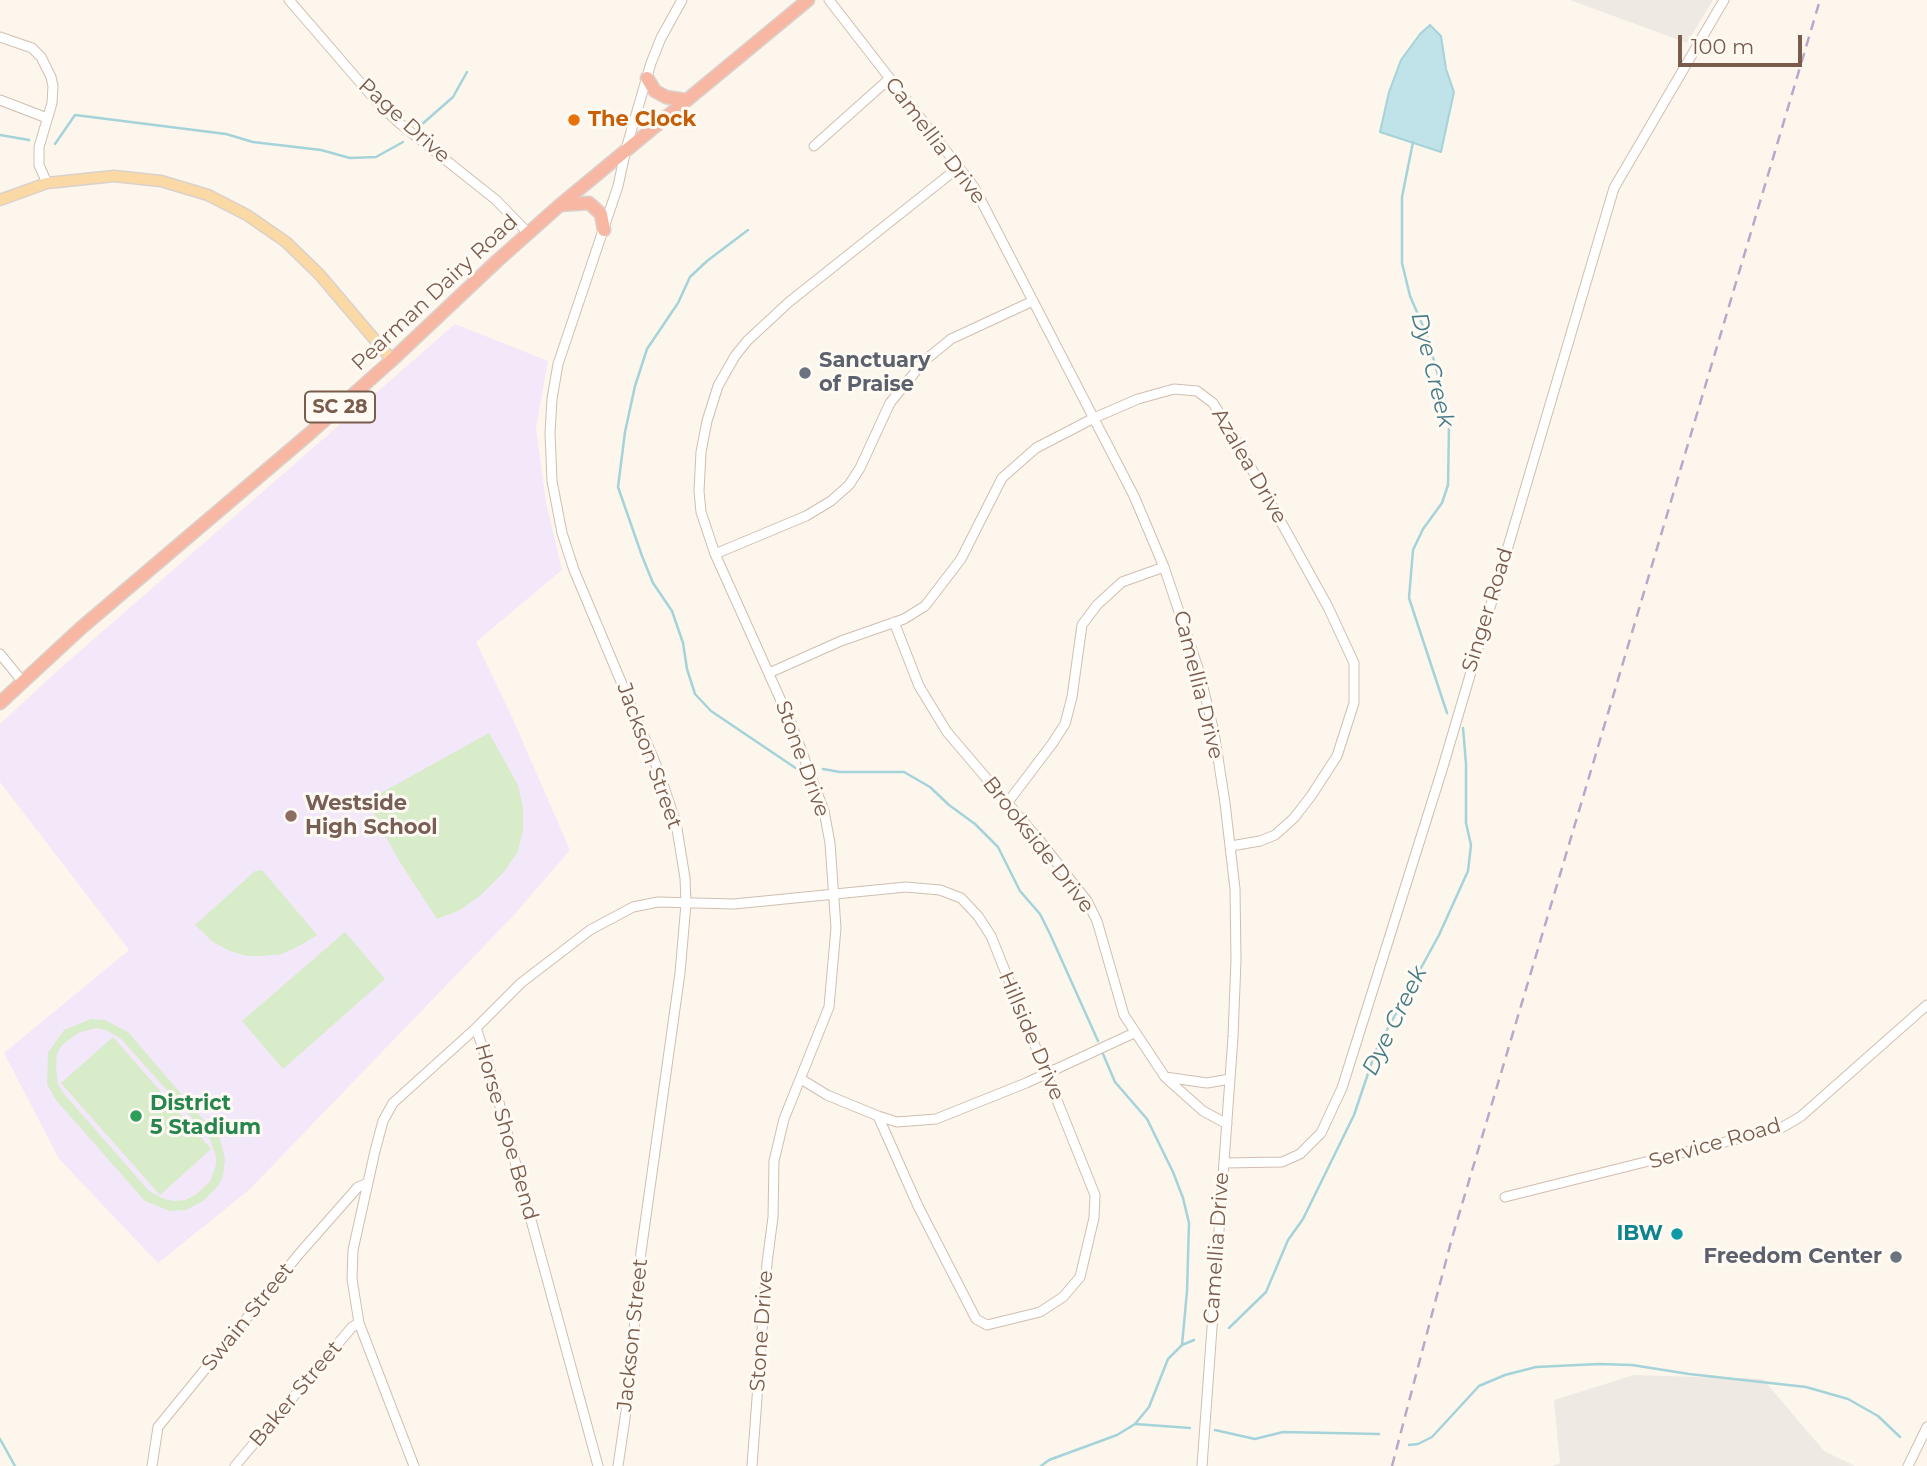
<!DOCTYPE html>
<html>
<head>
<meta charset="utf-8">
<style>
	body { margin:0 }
	#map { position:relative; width:1927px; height:1466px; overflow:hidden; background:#fdf6ec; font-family:Montserrat,sans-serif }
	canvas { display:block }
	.scale { position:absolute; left:1678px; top:35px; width:124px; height:32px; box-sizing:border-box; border:4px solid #7a5c4d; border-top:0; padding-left:9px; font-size:21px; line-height:24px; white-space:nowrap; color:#7a5c4d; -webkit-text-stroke:5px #fffaf3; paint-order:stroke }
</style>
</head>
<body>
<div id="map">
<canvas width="1927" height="1466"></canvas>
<div class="scale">100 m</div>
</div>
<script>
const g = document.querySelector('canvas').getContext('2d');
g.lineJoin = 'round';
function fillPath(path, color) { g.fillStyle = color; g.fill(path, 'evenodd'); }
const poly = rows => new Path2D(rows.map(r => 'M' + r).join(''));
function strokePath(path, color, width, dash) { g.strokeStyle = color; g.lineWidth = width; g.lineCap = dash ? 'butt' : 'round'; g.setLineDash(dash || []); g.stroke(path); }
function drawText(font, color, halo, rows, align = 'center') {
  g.font = font + ' Montserrat,sans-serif'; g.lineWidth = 6; g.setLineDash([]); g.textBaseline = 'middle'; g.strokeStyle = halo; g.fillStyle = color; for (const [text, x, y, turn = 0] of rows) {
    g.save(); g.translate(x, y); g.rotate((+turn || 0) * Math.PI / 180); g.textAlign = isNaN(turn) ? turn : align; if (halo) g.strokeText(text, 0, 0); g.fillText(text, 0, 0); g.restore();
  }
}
const industrial = poly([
	[1570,0,1713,0,1687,43],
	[1634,1375,1763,1379,1824,1451,1855,1466,1551,1466,1560,1463,1554,1400]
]);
const education = poly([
	[455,324,548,361,536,428,546,502,562,570,476,642,512,717,570,850,514,915,249,1190,158,1263,59,1159,4,1053,129,950,0,782,0,724,56,672]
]);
const green = poly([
	[489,733,518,785,523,808,523,830,518,851,504,872,481,895,460,910,437,919,398,859,374,814,374,802,381,793],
	[262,870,317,935,301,945,282,954,264,956,247,956,230,951,213,942,195,925,255,871],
	[345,932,385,979,283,1069,242,1021],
	[91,1019,105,1020,128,1032,220,1139,225,1159,223,1176,218,1186,203,1201,186,1210,170,1211,145,1201,56,1100,47,1084,48,1053,64,1030],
	[96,1028,106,1030,121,1039,209,1137,216,1156,216,1165,210,1182,195,1195,185,1200,174,1201,164,1199,149,1191,64,1094,58,1084,56,1066,57,1054,62,1045,78,1033],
	[113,1037,211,1149,160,1195,61,1083]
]);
const water = poly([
	[1430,25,1441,36,1446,69,1454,92,1441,152,1380,132,1389,92,1401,60,1420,34,1430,25]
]);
const stream = poly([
	[420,126,453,97,467,72],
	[0,135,29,140],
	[1413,142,1402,197,1402,263,1410,296,1426,333,1444,396,1449,427,1448,485,1442,503,1423,529,1413,550,1409,598,1447,713],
	[55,144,75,115,226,134,253,142,321,150,350,158,376,157,403,142],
	[748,230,707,261,690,277,678,303,647,349,635,386,625,432,618,487,642,556,653,583,672,611,683,643,687,669,695,694,711,711,800,771],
	[823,769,840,772,904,772,930,787,949,805,975,824,998,847,1020,891,1040,914,1050,934,1098,1041],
	[1103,1054,1115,1082,1147,1119,1173,1172,1183,1198,1189,1223,1187,1291,1182,1345],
	[1229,1328,1266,1292,1288,1240,1303,1219,1354,1115,1376,1050,1439,935,1468,871,1471,845,1466,823,1466,764,1463,728],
	[1135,1424,1190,1428],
	[1215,1430,1255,1439,1283,1432,1379,1434],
	[0,1439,15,1466],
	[1409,1445,1418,1444,1432,1437,1479,1386,1505,1375,1536,1367,1599,1364,1632,1365,1689,1374,1806,1387,1848,1399,1878,1416,1900,1437],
	[1041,1466,1049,1460,1117,1435,1135,1424,1149,1407,1168,1359,1182,1345,1194,1340]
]);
const minor = poly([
	[289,0,377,102,398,122,496,200,528,233],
	[829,0,974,187,1134,496,1164,567,1199,671,1214,732,1225,803,1235,889,1236,960,1233,1037,1202,1466],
	[0,37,32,48,41,57,51,77,53,86,52,103,39,147,39,165,47,183],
	[0,100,47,118],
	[814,146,889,79],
	[715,554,806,516,831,501,849,485,860,468,890,403,924,361,951,339,1033,301],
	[894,622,919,686,947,732,1040,841,1087,901,1097,921,1124,1015,1165,1077,1207,1083,1230,1079],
	[0,654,23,682],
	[769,673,841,641,904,619,925,606,961,559,1002,478,1036,448,1094,418,1138,399,1174,389,1197,391,1213,403,1229,428,1328,607,1354,663,1354,703,1337,756,1311,796,1294,818,1275,835,1260,841,1231,846],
	[1008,802,1052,744,1065,724,1072,697,1082,625,1097,605,1122,582,1164,567],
	[476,1028,521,983,590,930,633,907,658,902,734,904,906,887,940,890,961,898,978,916,991,936,1095,1195,1094,1218,1080,1277,1063,1297,1040,1312,987,1325,976,1319,918,1206,878,1116,827,1095,801,1079],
	[1166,1078,1203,1111,1227,1124],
	[878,1116,897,1122,936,1119,1026,1083,1134,1033],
	[1224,1163,1282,1162,1300,1154,1321,1133,1342,1088,1442,770,1614,188,1724,0],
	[1505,1197,1781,1128,1800,1117,1927,1005],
	[152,1466,158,1427,299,1254,358,1187,368,1183],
	[235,1466,352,1327,359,1323],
	[414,1466,359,1323,352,1279,353,1250,375,1151,383,1121,393,1103,476,1028,489,1066,598,1466],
	[618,1466,628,1398,641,1252,680,973,686,904,685,878,676,823,659,772,574,570,562,533,552,481,550,433,552,399,558,364,618,186,626,149,651,63,661,38,682,0],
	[752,1466,767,1263,773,1217,774,1161,784,1119,829,1007,836,928,830,843,824,811,791,723,715,554,701,512,699,491,701,452,707,421,718,386,735,356,747,341,789,302,959,167],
	[1908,1466,1927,1427]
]);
const major = poly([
	[0,200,47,183,114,176,161,181,208,195,247,215,286,242,319,274,392,360]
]);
const highway = poly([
	[647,78,655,91,666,97,685,100],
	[560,205,589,203,601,214,604,230],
	[0,703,81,628,309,434,392,360,497,261,560,205,808,0]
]);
const rail = poly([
	[1392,1466,1452,1238,1820,0]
]);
const markers = [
	[574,120,7,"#e8710a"],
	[805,373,7,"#6b7280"],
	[291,816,7,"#8d6e63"],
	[136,1116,7,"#2e9e5b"],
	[1677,1234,7,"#0f9aa8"],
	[1896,1257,7,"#6b7280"]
];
const shields = [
	[340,407,70]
];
const shieldNames = [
	["SC 28",340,407]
];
const foodNames = [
	["The Clock",588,120]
];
const streetNames = [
	["Page Drive",404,121,42],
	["Camellia Drive",935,141,53],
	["Pearman Dairy Road",435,293,-43],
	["Azalea Drive",1249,466,60],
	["Singer Road",1488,610,-73],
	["Camellia Drive",1198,685,76],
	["Jackson Street",649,756,70],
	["Stone Drive",802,759,70],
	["Brookside Drive",1038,845,52],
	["Hillside Drive",1031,1036,67],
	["Horse Shoe Bend",506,1132,74],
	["Service Road",1715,1144,-16],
	["Camellia Drive",1217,1248,-86],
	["Swain Street",248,1317,-51],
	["Stone Drive",762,1331,-86],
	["Jackson Street",633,1335,-84],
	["Baker Street",296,1394,-50]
];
const worshipNames = [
	["Sanctuary",819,361],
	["of Praise",819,385],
	["Freedom Center",1882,1257,"right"]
];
const educationNames = [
	["Westside",305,804],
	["High School",305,828]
];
const leisureNames = [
	["District",150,1104],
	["5 Stadium",150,1128]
];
const cultureNames = [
	["IBW",1663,1234]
];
const waterNames = [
	["Dye Creek",1432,370,76],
	["Dye Creek",1395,1021,-64]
];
fillPath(industrial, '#efe9e4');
fillPath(education, '#f3e8fa');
fillPath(green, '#d8ecc9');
fillPath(water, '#bfe3e8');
strokePath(water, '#a5d3da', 2);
strokePath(stream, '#a5d3da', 2.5);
strokePath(minor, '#d1beb0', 11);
strokePath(major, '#dad1cd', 13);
strokePath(highway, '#dad1cd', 15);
strokePath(minor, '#fff', 9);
strokePath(major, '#fbd9a5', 10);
strokePath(highway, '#f7b7a3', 12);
strokePath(rail, '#b9a8c9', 2.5, [10, 7]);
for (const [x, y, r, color] of markers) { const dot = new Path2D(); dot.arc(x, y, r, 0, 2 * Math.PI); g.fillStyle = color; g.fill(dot); strokePath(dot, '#fffaf3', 2.5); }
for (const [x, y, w] of shields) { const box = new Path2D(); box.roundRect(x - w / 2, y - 15.5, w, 31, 5); g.fillStyle = '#fffaf3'; g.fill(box); strokePath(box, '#7a5c4d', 2); }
drawText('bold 19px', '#7a5c4d', null, shieldNames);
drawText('bold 21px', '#c56008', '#fffaf3', foodNames, 'left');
drawText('21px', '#7a5c4d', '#fffaf3', streetNames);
drawText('bold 21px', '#5b616d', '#fffaf3', worshipNames, 'left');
drawText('bold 21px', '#785e54', '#fffaf3', educationNames, 'left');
drawText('bold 21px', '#27864d', '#fffaf3', leisureNames, 'left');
drawText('bold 21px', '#0d838f', '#fffaf3', cultureNames, 'right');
drawText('italic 23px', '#437c86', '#fffaf3', waterNames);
</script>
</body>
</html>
